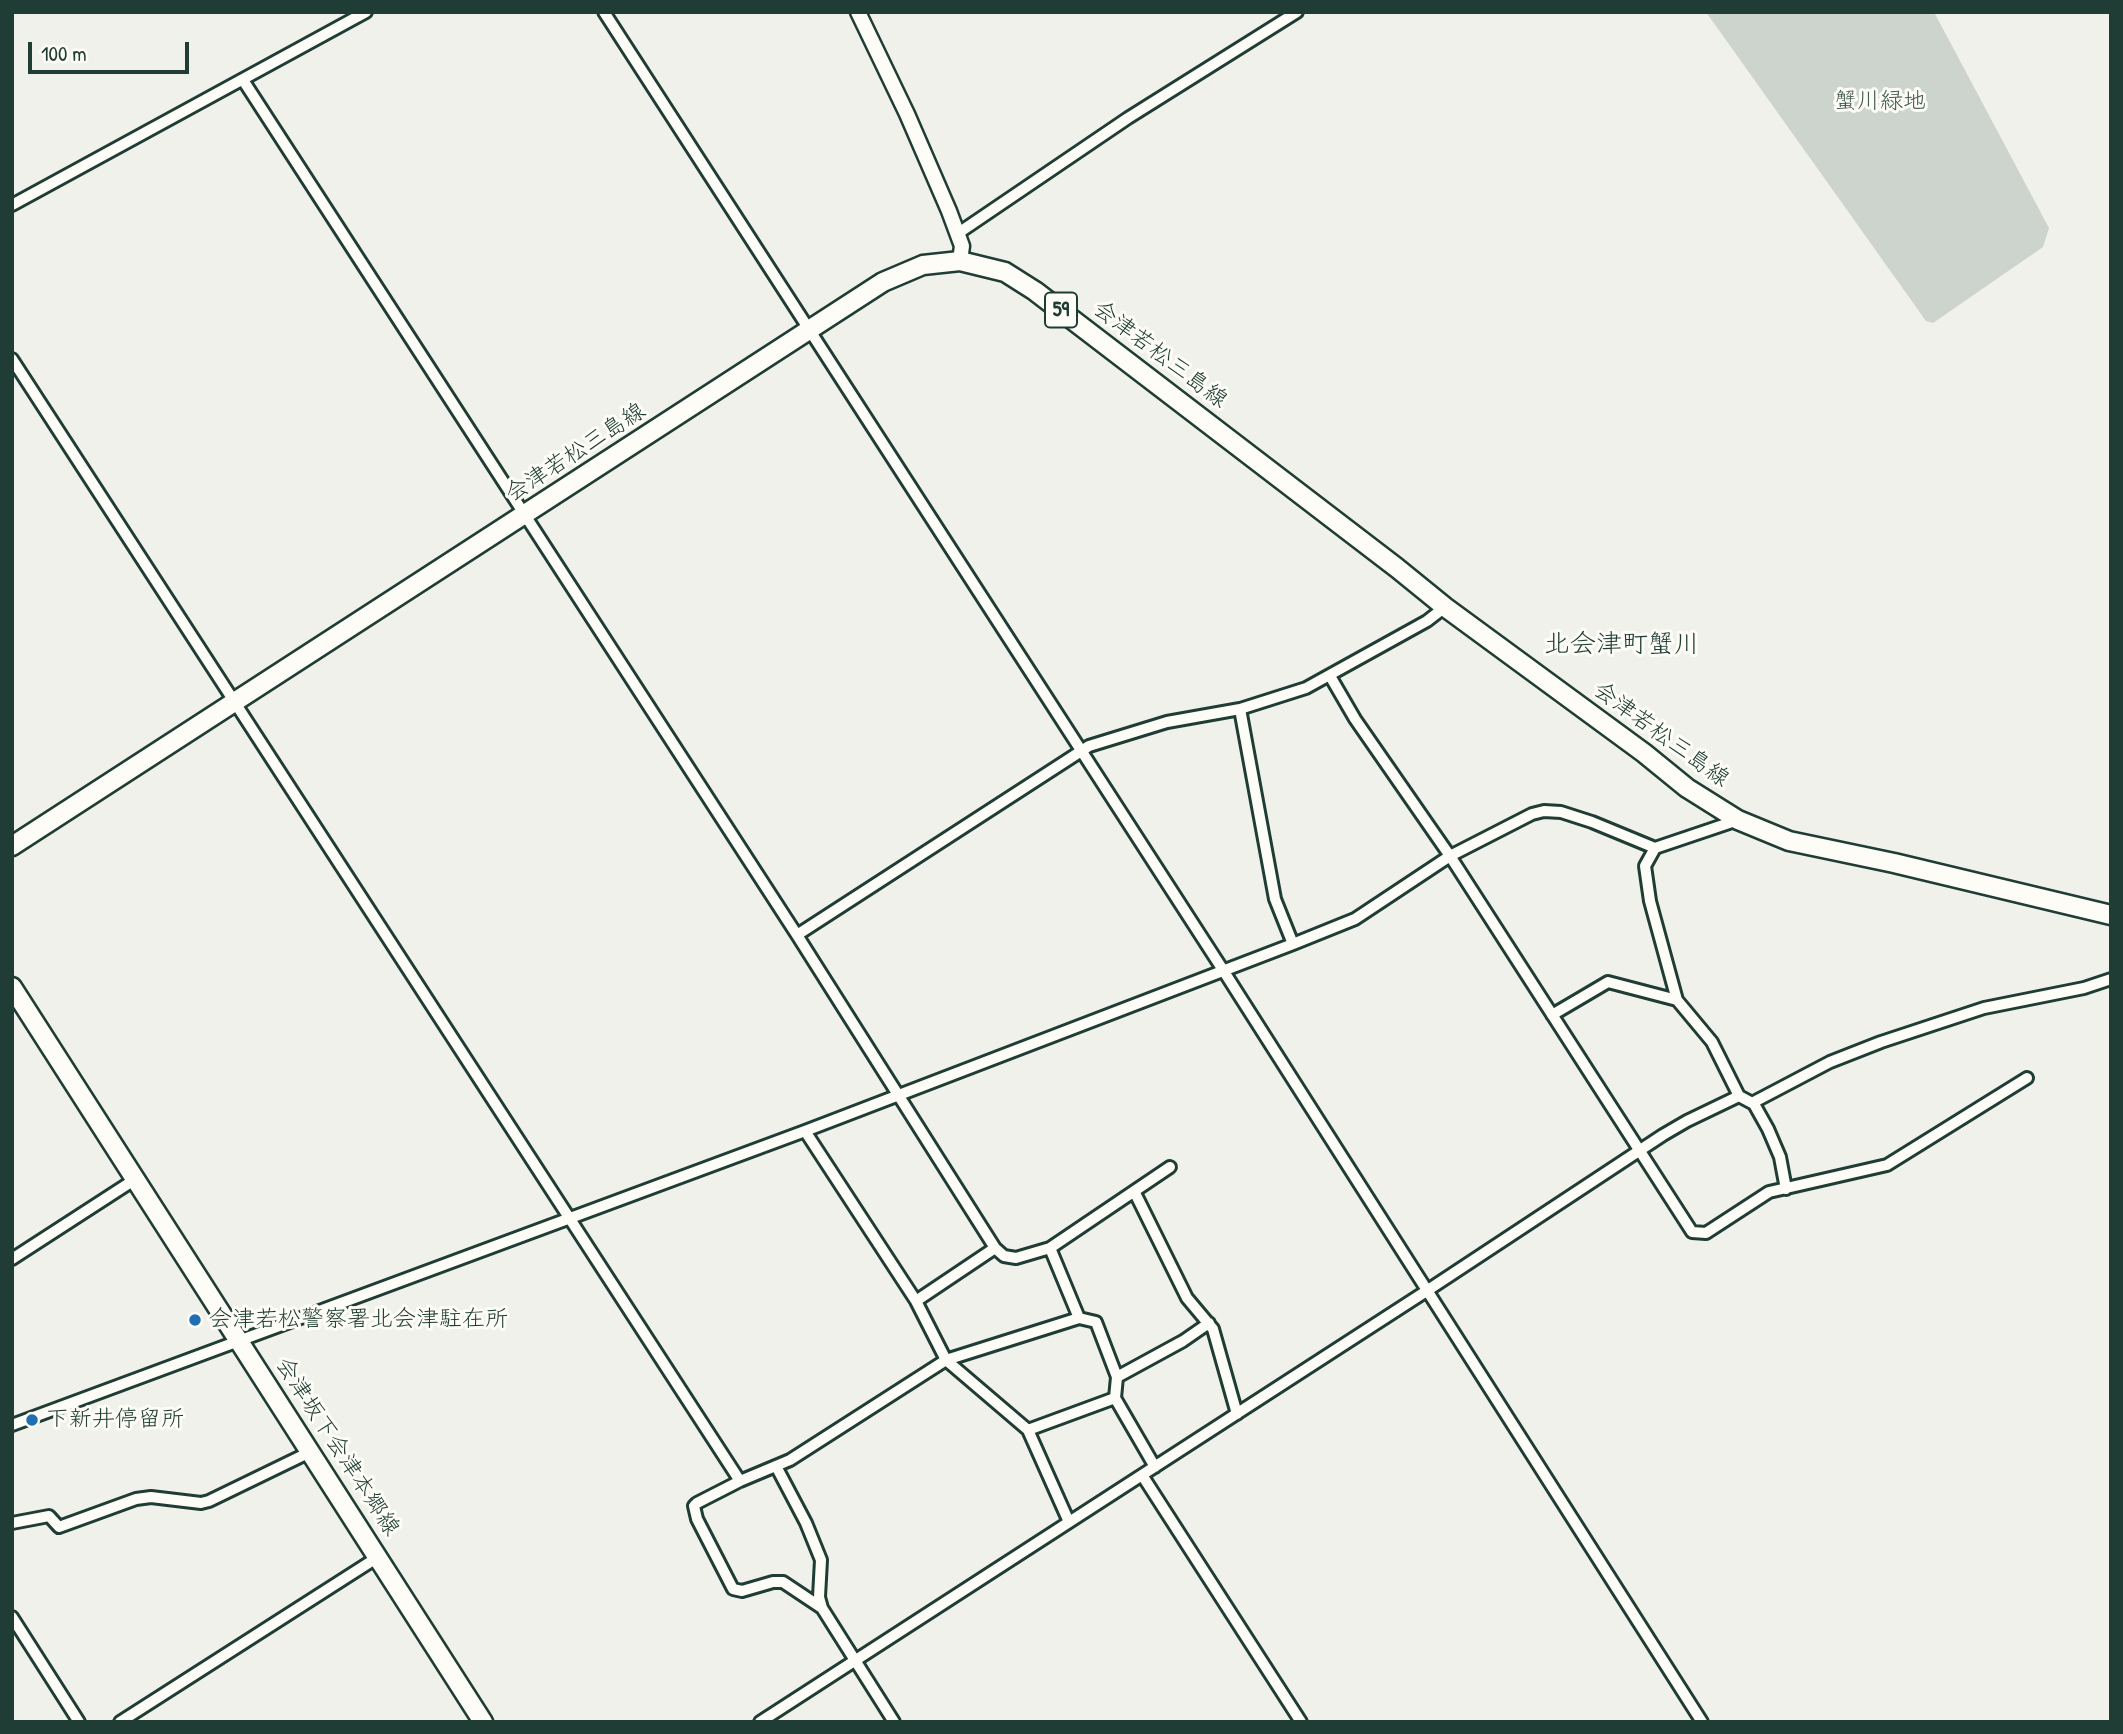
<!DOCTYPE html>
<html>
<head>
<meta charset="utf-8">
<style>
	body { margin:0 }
	#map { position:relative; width:2123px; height:1734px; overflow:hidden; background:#f0f1eb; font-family:"Patrick Hand",sans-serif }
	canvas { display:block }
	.frame { position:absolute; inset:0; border:14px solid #1f3d34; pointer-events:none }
	.scale { position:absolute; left:28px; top:42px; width:161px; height:32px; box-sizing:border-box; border:4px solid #1f3d34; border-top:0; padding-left:9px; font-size:21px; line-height:24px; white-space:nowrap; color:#1f3d34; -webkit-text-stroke:5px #fdfcf7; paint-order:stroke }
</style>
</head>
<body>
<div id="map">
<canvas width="2123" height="1734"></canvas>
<div class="frame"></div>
<div class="scale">100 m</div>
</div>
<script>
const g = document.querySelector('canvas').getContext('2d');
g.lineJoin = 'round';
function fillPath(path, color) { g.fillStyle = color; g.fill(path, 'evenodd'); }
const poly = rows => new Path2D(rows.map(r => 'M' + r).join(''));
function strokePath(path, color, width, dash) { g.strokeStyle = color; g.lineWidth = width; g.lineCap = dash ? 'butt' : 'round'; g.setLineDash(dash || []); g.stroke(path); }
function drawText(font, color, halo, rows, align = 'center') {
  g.font = font + ' "Patrick Hand","Klee One",sans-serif'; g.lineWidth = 6; g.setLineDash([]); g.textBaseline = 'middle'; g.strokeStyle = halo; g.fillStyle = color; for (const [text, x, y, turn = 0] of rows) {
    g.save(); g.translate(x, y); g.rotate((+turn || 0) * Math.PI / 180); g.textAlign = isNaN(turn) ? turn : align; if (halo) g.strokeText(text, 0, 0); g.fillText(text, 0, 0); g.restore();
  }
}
const green = poly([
	[1706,12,1934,12,2049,228,2043,247,1933,323,1926,321]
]);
const minor = poly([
	[604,12,1223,970,1702,1722],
	[243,80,797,935,995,1248,1004,1256,1016,1258,1050,1248,1170,1167],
	[12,205,366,12],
	[957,234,1128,118,1297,12],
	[12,359,740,1481],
	[1330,676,1355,719,1450,856,1692,1232,1706,1233,1769,1192,1887,1165,2027,1078],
	[1240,709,1275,899,1293,944],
	[797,935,1089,746,1167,722,1240,709,1306,688,1427,621,1445,607],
	[1677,1000,1650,901,1645,866,1655,848,1738,820],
	[1552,1015,1608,982,1677,1000,1712,1042,1739,1096,1754,1104,1768,1129,1780,1157,1786,1189],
	[1752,1103,1830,1062,1881,1042,1984,1008,2084,988,2111,979],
	[805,1131,916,1301,946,1360,1028,1430,1069,1522],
	[1135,1193,1187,1298,1213,1329,1237,1414],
	[1050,1248,1079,1318],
	[12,1259,134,1180],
	[916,1301,995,1248],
	[1117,1377,1183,1341,1209,1323],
	[1115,1398,1155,1467],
	[12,1425,805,1131,1293,944,1355,919,1450,856,1532,814,1544,811,1561,812,1592,822,1655,848],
	[777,1468,806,1523,821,1560,819,1597,822,1608,894,1722],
	[1142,1475,1301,1722],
	[12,1523,49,1516,59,1527,136,1499,151,1497,201,1503,209,1501,310,1452],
	[822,1608,783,1582,773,1582,742,1591,733,1589,697,1519,694,1506,697,1503,740,1481,790,1460,946,1360,1079,1318,1096,1322,1117,1377,1115,1398,1028,1430],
	[12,1617,79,1722],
	[120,1722,378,1557],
	[760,1722,1428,1290,1663,1135,1687,1121,1739,1096]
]);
const tertiary = poly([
	[858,12,907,114,949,211,962,246,960,261]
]);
const primary = poly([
	[12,846,883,282,923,265,960,261,1005,272,1035,291,1397,568,1445,607,1644,753,1687,788,1738,820,1789,841,1894,863,2111,915],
	[12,987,483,1722]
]);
const markers = [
	[195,1320,7,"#1f6fb2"],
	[32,1420,7,"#1f6fb2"]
];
const shields = [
	[1061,310,32]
];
const shieldNames = [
	["59",1061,310]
];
const parkNames = [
	["蟹川緑地",1880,102]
];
const streetNames = [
	["会津若松三島線",1160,355,37],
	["会津若松三島線",576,453,-33],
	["会津若松三島線",1661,735,36],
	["会津坂下会津本郷線",337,1447,57]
];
const poiNames = [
	["会津若松警察署北会津駐在所",209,1320],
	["下新井停留所",46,1420]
];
const quarterNames = [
	["北会津町蟹川",1622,645]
];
fillPath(green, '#cdd3cd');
strokePath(minor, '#1f3d34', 16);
strokePath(tertiary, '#1f3d34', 19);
strokePath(primary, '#1f3d34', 23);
strokePath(minor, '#fdfcf7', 10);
strokePath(tertiary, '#fdfcf7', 14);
strokePath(primary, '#fdfcf7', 18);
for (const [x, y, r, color] of markers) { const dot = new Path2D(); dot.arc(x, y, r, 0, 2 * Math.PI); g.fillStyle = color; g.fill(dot); strokePath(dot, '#fdfcf7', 2.5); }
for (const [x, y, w] of shields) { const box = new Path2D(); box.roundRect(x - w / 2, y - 17.5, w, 35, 5); g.fillStyle = '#fdfcf7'; g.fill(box); strokePath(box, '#1f3d34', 2); }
drawText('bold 21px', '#1f3d34', null, shieldNames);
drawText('23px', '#425b53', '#fdfcf7', parkNames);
drawText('23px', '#1f3d34', '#fdfcf7', streetNames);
drawText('23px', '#1f3d34', '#fdfcf7', poiNames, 'left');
drawText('26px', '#1f3d34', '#fdfcf7', quarterNames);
</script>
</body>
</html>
